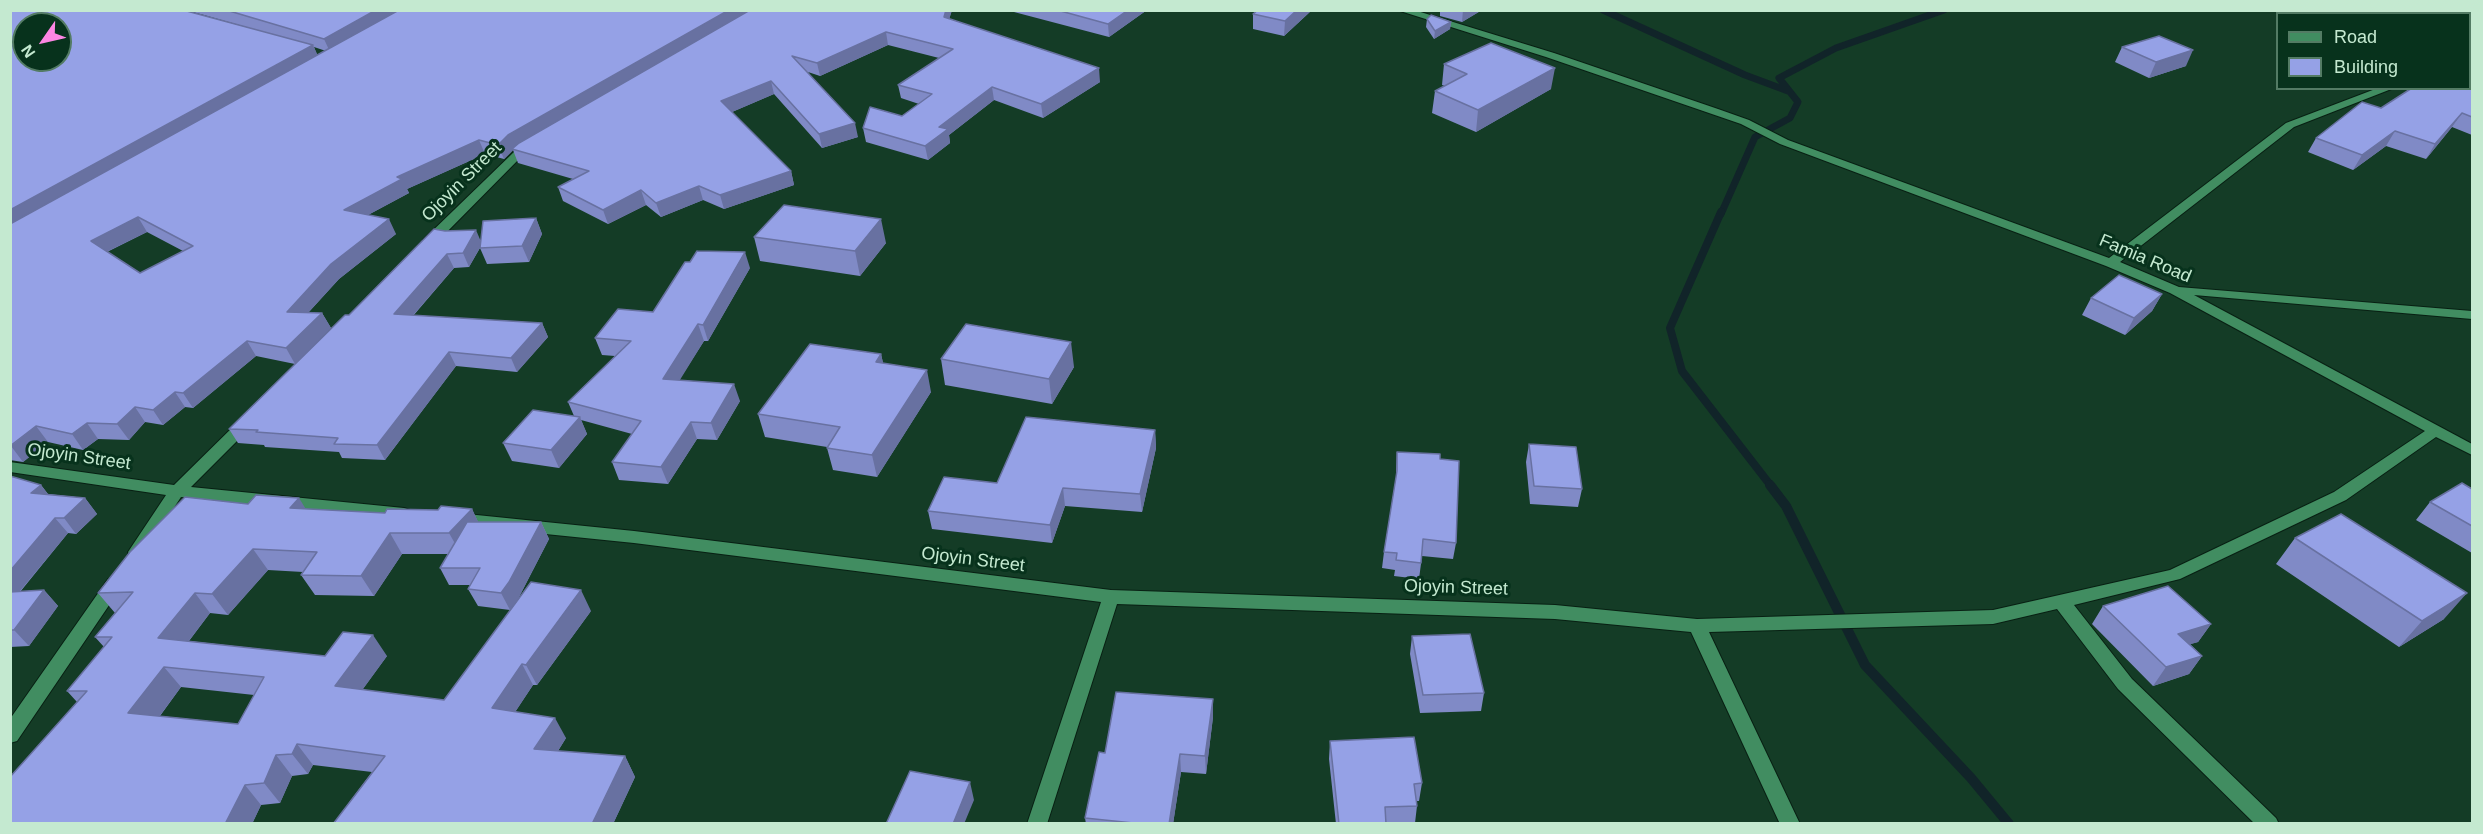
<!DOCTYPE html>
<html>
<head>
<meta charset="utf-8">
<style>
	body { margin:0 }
	#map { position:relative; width:2483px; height:834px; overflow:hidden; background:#143c26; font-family:Helvetica,sans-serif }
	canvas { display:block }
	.frame { position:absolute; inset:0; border:12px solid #c4e9d0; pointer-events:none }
	.legend { position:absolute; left:2276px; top:12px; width:195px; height:78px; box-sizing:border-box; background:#07321c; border:2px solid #537b64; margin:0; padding:8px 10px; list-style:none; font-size:18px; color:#c4e9d0 }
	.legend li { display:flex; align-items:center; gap:12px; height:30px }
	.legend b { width:30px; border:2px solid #537b64 }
	.north { position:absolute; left:12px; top:12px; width:60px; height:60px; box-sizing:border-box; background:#07321c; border:2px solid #537b64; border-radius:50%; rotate:236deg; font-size:16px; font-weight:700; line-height:24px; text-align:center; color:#c4e9d0 }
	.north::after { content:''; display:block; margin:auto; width:21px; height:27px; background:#fc86e3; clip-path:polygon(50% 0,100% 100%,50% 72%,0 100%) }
</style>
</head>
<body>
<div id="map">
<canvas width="2483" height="834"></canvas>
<div class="frame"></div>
<ul class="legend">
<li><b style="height:8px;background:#418d61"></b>Road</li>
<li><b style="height:16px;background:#95a1e6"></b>Building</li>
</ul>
<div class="north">N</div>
</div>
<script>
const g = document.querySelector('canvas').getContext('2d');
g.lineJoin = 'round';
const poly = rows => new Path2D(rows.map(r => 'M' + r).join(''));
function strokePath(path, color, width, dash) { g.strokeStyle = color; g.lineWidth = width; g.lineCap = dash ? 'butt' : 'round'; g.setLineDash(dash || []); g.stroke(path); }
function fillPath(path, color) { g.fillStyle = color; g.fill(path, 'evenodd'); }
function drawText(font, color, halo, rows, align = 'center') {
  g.font = font + ' Helvetica,sans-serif'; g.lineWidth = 6; g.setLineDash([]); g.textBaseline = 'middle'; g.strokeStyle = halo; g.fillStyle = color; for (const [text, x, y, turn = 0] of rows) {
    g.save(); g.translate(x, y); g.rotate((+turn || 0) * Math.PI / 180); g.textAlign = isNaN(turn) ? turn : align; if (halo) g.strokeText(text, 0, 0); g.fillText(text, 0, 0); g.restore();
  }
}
const streamFar2 = poly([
	[1603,10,1745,75,1788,91],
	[1721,214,1755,137,1790,118,1798,102,1779,78,1836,48,1944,10]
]);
const streamFar1 = poly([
	[1721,212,1670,328,1682,371,1771,486]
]);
const stream = poly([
	[1770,485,1786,506,1865,665,1971,778,2009,824]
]);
const minor = poly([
	[1397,10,1414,10,1554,53,1718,109,1749,120,1788,140,2109,258,2286,123,2378,88,2394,88,2294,127,2120,262,2179,287,2472,311,2472,319,2194,295,2472,444,2472,455,2436,437,2346,500,2180,579,2074,605,2132,679,2276,818,2279,824,2255,824,2118,689,2057,609,1993,624,1709,632,1800,824,1780,824,1691,632,1555,619,1117,604,1047,824,1027,824,1101,602,634,543,457,525,451,523,449,519,451,515,457,513,634,531,1111,590,1555,605,1697,619,1993,610,2170,570,2334,492,2425,431,2170,293,2106,266,1780,144,1741,124,1546,57,1397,10],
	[533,142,537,143,537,147,523,155,433,246,423,246,423,240,515,151,533,142],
	[246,418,254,423,251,427,191,487,404,508,410,510,412,514,410,518,404,520,181,497,142,556,136,558,130,556,128,552,166,495,10,472,10,462,174,485,241,419,246,418],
	[114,578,120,579,123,584,120,589,17,741,10,743,10,719,108,579,114,578]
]);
const wall = poly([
	[10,10,253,29,204,15,185,10,952,10,949,19,1100,82,1043,118,994,100,949,135,950,143,928,160,866,142,863,128,902,116,919,104,901,98,898,85,939,58,888,45,820,76,808,72,858,137,822,148,774,94,732,112,791,171,794,185,724,209,703,200,661,217,646,205,608,224,563,201,558,187,573,179,518,163,513,150,504,159,485,154,407,189,409,193,368,215,396,234,339,279,308,313,322,313,331,328,295,364,256,356,193,408,185,407,163,425,145,422,129,440,98,439,83,450,48,442,23,462,10,460],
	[314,47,326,51,317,55],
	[147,232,183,251,140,273,107,252],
	[1014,10,1147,10,1109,37,1014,12],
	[1258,10,1312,10,1284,36,1253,29,1253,14],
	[1440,10,1482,10,1462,22,1440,16],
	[2320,10,2472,10,2472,50,2469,50,2469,14,2318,14],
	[1427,19,1451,22,1450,29,1434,39,1426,27],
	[2122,47,2186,66,2149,78,2115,62],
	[2472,51,2472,135,2452,127,2426,159,2386,146,2353,170,2308,152,2316,138,2381,108],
	[1444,64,1551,89,1476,132,1432,113,1435,91,1445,86,1442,85],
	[536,218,542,234,529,262,487,264,480,248,469,267,454,268,413,316,542,323,548,337,517,372,456,366,385,460,342,458,339,452,265,447,264,445,238,443,229,429,349,315,434,229,481,240],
	[754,237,886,243,860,276,760,261],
	[750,268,708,341,704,341,679,380,740,401,717,440,697,439,668,484,619,480,612,462,632,434,581,420,587,434,559,468,512,461,503,443,574,416,568,402,615,356,602,355,595,338],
	[2162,294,2152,311,2125,335,2082,315,2091,298],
	[881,354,883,363,931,392,877,477,833,470,827,448,827,447,765,437,758,414],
	[941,359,1074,367,1052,404,945,385],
	[1155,430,1156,448,1142,512,1065,506,1052,543,932,529,928,511,997,483],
	[1529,444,1582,489,1578,507,1530,504,1526,462],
	[1397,452,1440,459,1456,543,1453,559,1422,556,1419,579,1394,576,1395,570,1382,568,1384,552,1396,482,1396,469],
	[10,476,41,485,48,494,85,498,97,514,76,534,68,533,20,592,44,590,58,606,29,646,10,647],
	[2472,489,2472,553,2416,520,2430,502],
	[306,509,385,513,472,509,478,522,541,522,549,539,518,599,510,610,478,606,468,589,470,585,449,585,440,568,448,554,402,554,374,596,315,595,301,575,303,572,268,570,228,615,210,613,189,641,325,656,387,656,362,690,444,700,591,611,537,685,533,685,515,712,566,738,558,751,625,756,635,777,613,824,333,824,372,772,313,765,308,774,292,776,280,803,261,805,252,824,10,824,77,702,67,691,104,647,95,637,115,613,98,593],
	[181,687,254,695,238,724,160,716],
	[2295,538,2444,619,2399,647,2276,564],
	[2103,606,2211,624,2198,642,2190,644,2202,656,2189,674,2153,686,2092,624],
	[1412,636,1484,693,1481,711,1420,713,1410,654],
	[1213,699,1213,717,1206,774,1181,772,1173,824,1086,824,1085,818,1105,753],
	[1330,741,1422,783,1419,801,1417,801,1417,806,1415,823,1336,824,1329,759]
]);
const shadedWall = poly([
	[376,10,404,10,330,52,324,39],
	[729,10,755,10,514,149,504,159,498,145,508,135],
	[946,10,952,10,946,30,944,17],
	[1128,10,1147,10,1109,37,1108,24],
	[1297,10,1312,10,1284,36,1285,21],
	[1463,10,1482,10,1462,22],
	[1451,22,1450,29,1434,39,1435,31],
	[886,32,888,45,820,76,817,63],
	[2472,37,2472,50,2469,50,2469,38],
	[313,45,319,58,10,230,10,210],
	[2193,50,2186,66,2149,78,2156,62],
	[1099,68,1100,82,1043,118,1041,104],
	[1555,68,1551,89,1476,132,1478,110],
	[771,81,774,94,725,115,721,101],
	[992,87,994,100,949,135,950,143,928,160,925,146,939,127],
	[2462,113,2452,127,2426,159,2435,144],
	[855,123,858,137,822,148,819,134],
	[2395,131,2386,146,2353,170,2362,155],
	[479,140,485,154,407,189,409,193,351,224,344,210,397,177],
	[791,171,794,185,724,209,720,195],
	[699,186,703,200,661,217,656,203],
	[641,190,646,205,608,224,603,210],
	[138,217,147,232,100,255,91,241],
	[536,218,542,234,529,262,522,246],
	[389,219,396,234,339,279,295,327,287,312,331,264],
	[881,219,886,243,860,276,855,251],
	[476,230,482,244,469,267,463,253],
	[745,252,750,268,708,341,703,325],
	[447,254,454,268,401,329,394,314],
	[2162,294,2152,311,2125,335,2134,318],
	[322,313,331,328,295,364,286,348],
	[542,323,548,337,517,372,511,358],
	[698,324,704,341,670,396,663,379],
	[247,341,256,356,193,408,183,393],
	[1071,342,1074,367,1052,404,1049,379],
	[449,352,456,366,385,460,377,445],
	[881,354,886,376,876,362],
	[927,370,931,392,877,477,872,455],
	[734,384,740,401,717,440,711,423],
	[175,392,185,407,163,425,153,410],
	[135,407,145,422,129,440,117,424],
	[580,417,587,434,559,468,551,450],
	[691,422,697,439,668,484,661,467],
	[87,423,98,439,83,450,72,434],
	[36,426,48,442,23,462,11,446],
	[1155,430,1156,448,1142,512,1140,494],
	[41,485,53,501,31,493],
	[1063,488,1065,506,1052,543,1050,525],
	[85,498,97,514,76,534,64,518],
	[299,498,312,519,290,508],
	[472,509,482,530,461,554,449,533],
	[55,518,68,533,10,603,10,571],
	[541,522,549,539,518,599,510,610,501,593],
	[390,533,402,554,374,596,361,576],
	[253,549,268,570,228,615,212,594],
	[44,590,58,606,29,646,14,630],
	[581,590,591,611,537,685,526,665],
	[195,593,210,613,175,659,158,638],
	[2467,593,2444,619,2399,647,2422,621],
	[2211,624,2198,642,2165,652,2178,634],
	[373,635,387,656,350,707,335,686],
	[2202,656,2189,674,2153,686,2166,667],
	[522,664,533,685,504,729,492,708],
	[164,667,181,687,147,733,128,713],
	[1213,699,1213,717,1206,774,1205,756],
	[555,718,566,738,546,770,534,749],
	[297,744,313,765,308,774,292,754],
	[1180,754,1181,772,1173,824,1169,824],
	[276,755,292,776,280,803,264,783],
	[625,756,635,777,613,824,592,824],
	[970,782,974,800,964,824,953,824],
	[245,785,261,805,252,824,225,824]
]);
const building = poly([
	[10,10,183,10,313,45,10,210,10,46,12,46,10,46,10,10],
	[24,24,60,24,60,60,24,60,24,24],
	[226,10,376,10,324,39,226,10],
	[399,10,729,10,508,135,498,145,479,140,397,177,402,179,344,210,389,219,331,264,287,312,322,313,286,348,247,341,183,393,175,392,153,410,135,407,117,424,87,423,72,434,36,426,10,446,10,224,399,10],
	[138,217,193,246,140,273,91,241,138,217],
	[750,10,946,10,944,17,1099,68,1041,104,992,87,939,127,948,129,925,146,863,128,870,107,902,116,932,94,898,85,953,49,886,32,817,63,792,56,855,123,819,134,771,81,721,101,791,171,720,195,699,186,656,203,641,190,603,210,558,187,589,171,512,149,519,143,750,10],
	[1057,10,1128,10,1108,24,1057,10],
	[1258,10,1297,10,1285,21,1253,14,1258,10],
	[2333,10,2472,10,2472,37,2469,38,2469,14,2340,14,2333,10],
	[1431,15,1451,22,1435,31,1427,19,1431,15],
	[2159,36,2193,50,2156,62,2122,47,2159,36],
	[1491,43,1555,68,1478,110,1435,91,1467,74,1444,64,1491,43],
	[2472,51,2472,117,2462,113,2435,144,2395,131,2362,155,2316,138,2362,102,2381,108,2412,88,2469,88,2469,53,2472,51],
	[784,205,881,219,855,251,754,237,784,205],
	[536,218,522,246,480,248,483,221,536,218],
	[434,229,445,231,476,230,463,253,447,254,394,314,542,323,511,358,449,352,377,445,334,444,338,438,256,432,258,430,229,429,345,315,349,315,434,229],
	[697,251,745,252,703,325,698,324,663,379,734,384,711,423,691,422,661,467,612,462,641,421,568,402,631,341,595,338,618,309,653,312,685,262,690,262,697,251],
	[2119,275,2162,294,2134,318,2091,298,2119,275],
	[966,324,1071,342,1049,379,941,359,966,324],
	[810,344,881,354,876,362,927,370,872,455,827,448,840,427,758,414,810,344],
	[533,410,580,417,551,450,503,443,533,410],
	[1026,417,1155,430,1140,494,1063,488,1050,525,928,511,944,477,997,483,1026,417],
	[1529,444,1576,447,1582,489,1534,486,1529,444],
	[1397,452,1440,454,1440,459,1459,461,1456,543,1423,539,1421,563,1396,560,1397,553,1384,552,1397,471,1397,452],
	[10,476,41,485,31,493,85,498,64,518,55,518,10,571,10,476],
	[2462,483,2472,489,2472,526,2430,502,2462,483],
	[256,495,299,498,290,508,385,513,387,509,438,510,441,506,472,509,449,533,390,533,361,576,301,575,317,552,253,549,212,594,195,593,158,638,325,656,343,632,373,635,335,686,444,700,531,582,581,590,526,665,522,664,492,708,555,718,534,749,625,756,592,824,333,824,385,756,297,744,292,754,276,755,264,783,245,785,225,824,10,824,10,777,87,691,67,691,112,637,95,637,133,592,98,593,130,552,185,497,248,504,256,495],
	[164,667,264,677,238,724,128,713,164,667],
	[2341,514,2467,593,2422,621,2295,538,2341,514],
	[467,522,541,522,509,582,501,593,468,589,480,568,440,568,467,522],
	[2168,586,2211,624,2178,634,2202,656,2166,667,2103,606,2168,586],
	[44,590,14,630,10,630,10,592,44,590],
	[1470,634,1484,693,1423,695,1412,636,1470,634],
	[1116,692,1213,699,1205,756,1180,754,1169,824,1143,824,1085,818,1099,752,1105,753,1116,692],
	[1414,737,1422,783,1414,784,1417,806,1385,807,1386,824,1339,824,1330,741,1414,737],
	[910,771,970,782,953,824,886,824,910,771]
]);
const streetNames = [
	["Ojoyin Street",462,182,-45],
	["Famia Road",2145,259,23],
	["Ojoyin Street",79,457,8],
	["Ojoyin Street",973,560,7],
	["Ojoyin Street",1456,588,2]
];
strokePath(streamFar2, '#112429', 7);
strokePath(streamFar1, '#112429', 8);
strokePath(stream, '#112429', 10);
strokePath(minor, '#082013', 2);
fillPath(minor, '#418d61');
fillPath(wall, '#808ac6');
fillPath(shadedWall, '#6871a1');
fillPath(building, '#95a1e6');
strokePath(building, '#6871a1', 1.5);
drawText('18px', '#c4e9d0', '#07321c', streetNames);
</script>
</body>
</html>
